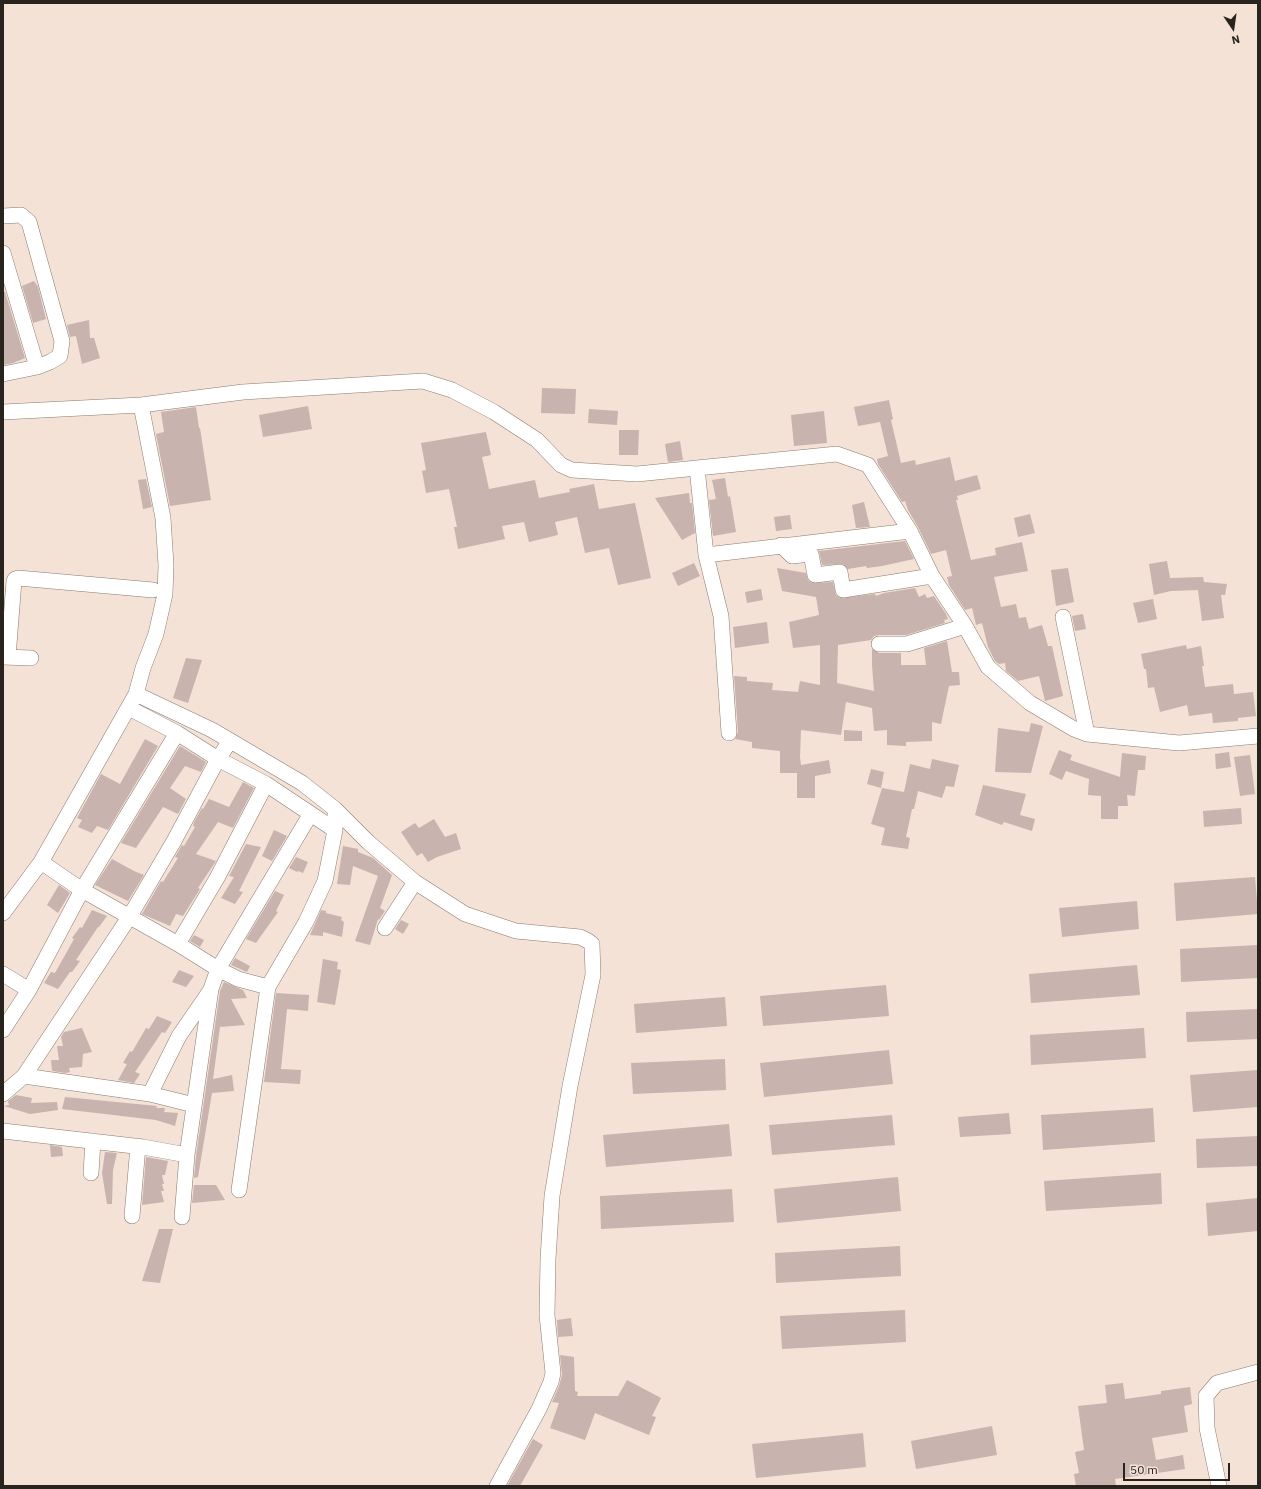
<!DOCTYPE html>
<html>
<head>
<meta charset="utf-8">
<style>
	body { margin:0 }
	#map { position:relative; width:1261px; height:1489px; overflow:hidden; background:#f3e2d5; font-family:"IBM Plex Sans",sans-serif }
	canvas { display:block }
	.frame { position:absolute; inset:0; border:4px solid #29231e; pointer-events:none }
	.north { position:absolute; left:1213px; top:8px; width:40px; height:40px; -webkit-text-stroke:3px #f3e2d5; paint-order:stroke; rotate:167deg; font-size:11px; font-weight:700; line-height:16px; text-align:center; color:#29231e }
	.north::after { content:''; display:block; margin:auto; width:14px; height:18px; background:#29231e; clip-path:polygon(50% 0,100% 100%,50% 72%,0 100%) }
	.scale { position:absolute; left:1123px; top:1463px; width:107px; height:18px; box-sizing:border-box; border:2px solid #29231e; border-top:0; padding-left:5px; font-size:12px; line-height:14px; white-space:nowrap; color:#29231e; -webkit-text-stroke:3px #f3e2d5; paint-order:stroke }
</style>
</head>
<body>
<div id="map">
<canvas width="1261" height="1489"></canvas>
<div class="frame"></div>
<div class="north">N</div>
<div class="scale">50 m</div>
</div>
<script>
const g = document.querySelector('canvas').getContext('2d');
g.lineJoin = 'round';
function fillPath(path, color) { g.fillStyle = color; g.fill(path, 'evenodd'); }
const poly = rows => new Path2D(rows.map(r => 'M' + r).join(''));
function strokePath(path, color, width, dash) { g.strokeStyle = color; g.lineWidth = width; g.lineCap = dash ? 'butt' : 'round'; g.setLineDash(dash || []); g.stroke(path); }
const building = poly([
	[34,281,38,287,46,319,33,323,22,286],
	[3,292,5,292,25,358,13,363,3,365],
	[89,320,90,338,94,338,100,358,82,364,76,336,70,337,67,325],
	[542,388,576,389,575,414,541,413],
	[889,400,893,419,891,420,901,463,915,460,916,465,950,457,955,481,977,475,981,489,957,496,958,500,956,500,971,560,996,555,995,548,1022,542,1028,571,994,577,1001,607,1016,604,1019,618,1026,617,1029,629,1042,625,1048,646,1052,646,1063,696,1045,701,1039,676,1018,681,1006,671,1005,663,999,664,995,661,988,647,982,623,976,625,972,608,965,610,949,585,947,577,952,576,946,550,931,554,918,527,908,510,905,501,902,502,878,464,877,459,888,456,880,422,858,426,854,407],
	[308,406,312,429,263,437,259,415],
	[196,407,199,428,200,428,211,500,170,506,156,434,164,432,161,412],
	[589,409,618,411,617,425,588,423],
	[824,411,827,443,794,446,791,415],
	[619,430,639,430,638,455,619,455],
	[486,432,491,455,482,457,489,489,535,480,539,498,570,492,569,489,594,484,599,509,635,503,651,578,618,585,609,548,585,553,577,517,555,522,558,535,529,542,524,522,502,526,505,539,458,549,454,527,457,527,449,489,426,493,422,471,426,470,421,443],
	[680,441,683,460,668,462,665,444],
	[725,478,728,497,730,496,736,532,713,536,709,500,716,499,712,480],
	[146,479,152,507,143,509,138,480],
	[689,493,690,503,692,503,695,533,682,540,655,498],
	[864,502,870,527,856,528,852,505],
	[1030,514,1035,533,1018,537,1014,518],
	[790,515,792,529,776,531,774,517],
	[905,541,914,559,882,566,867,568,866,566,848,569,843,564,822,565,819,551],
	[1167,561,1170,578,1203,577,1204,582,1227,584,1225,595,1221,595,1224,618,1202,621,1198,590,1171,591,1154,595,1149,564],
	[694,563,700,576,678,586,672,573],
	[777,568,806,573,808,580,812,583,833,582,836,595,840,598,875,594,876,596,884,593,915,588,919,597,925,594,927,598,934,596,946,614,948,619,944,620,945,623,906,635,879,635,874,636,871,640,838,645,837,683,874,691,872,665,872,649,879,653,901,653,901,665,926,665,924,648,947,641,952,672,959,672,960,685,949,686,941,724,932,722,932,741,906,742,906,746,887,745,887,730,874,731,872,708,846,702,841,735,801,730,800,757,801,765,829,760,831,773,815,776,815,798,797,798,797,773,780,773,780,751,752,748,752,742,735,739,738,732,734,676,747,677,747,681,773,683,772,690,798,692,800,681,820,685,820,645,793,648,789,622,819,615,816,597,782,591],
	[1068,568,1074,602,1056,606,1051,570],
	[761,589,763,600,747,603,745,592],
	[1153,599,1157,619,1138,623,1133,603],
	[1083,614,1086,629,1075,631,1072,616],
	[767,622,769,643,735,648,733,627],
	[1186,645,1187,649,1201,646,1204,666,1202,666,1205,687,1233,684,1234,694,1253,692,1256,716,1238,718,1238,721,1213,723,1212,713,1189,716,1187,705,1160,712,1154,687,1148,688,1146,669,1144,669,1141,654],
	[186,658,202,660,188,703,173,698],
	[1031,723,1043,726,1031,773,995,772,998,728,1029,732],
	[844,730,862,731,862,741,844,741],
	[145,739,158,746,108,830,97,826,92,833,78,827,82,820,77,818,101,774,120,784],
	[180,746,206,762,201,772,185,766,170,788,186,799,178,814,163,807,136,848,121,843],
	[1059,750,1072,755,1070,760,1120,777,1122,753,1146,756,1145,770,1138,770,1135,796,1127,795,1128,806,1118,806,1118,819,1101,819,1101,796,1088,795,1089,779,1066,771,1062,780,1049,774],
	[1229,752,1231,767,1216,769,1215,754],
	[1250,755,1255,794,1240,796,1234,757],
	[932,759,959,765,954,787,946,786,942,798,918,791,914,809,912,809,906,837,910,838,908,849,881,845,885,828,871,824,882,788,904,792,910,764,930,769],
	[871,769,884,772,881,788,867,784],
	[243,782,254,788,233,828,218,822,196,854,216,861,198,888,200,889,183,916,176,914,170,926,142,914,161,881,163,882,178,858,175,857,182,845,184,846,195,827,193,826,194,822,202,808,203,809,209,799,229,807],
	[983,785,1026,794,1020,815,1035,819,1032,831,1004,822,1002,825,975,815],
	[1241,808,1242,824,1204,827,1203,811],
	[434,819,445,837,456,833,461,849,437,857,428,862,422,853,417,856,401,832,415,823,419,828],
	[274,830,287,836,272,861,262,856],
	[246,844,261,847,239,891,243,892,235,904,221,898,234,877,229,876],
	[343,846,358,849,358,852,373,858,392,875,380,908,385,911,379,920,378,919,370,945,355,941,378,876,353,866,350,885,337,884],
	[296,857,308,862,303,873,298,871,297,872,289,868],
	[112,859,134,871,144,875,128,901,95,885],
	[1255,877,1258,914,1176,921,1174,883],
	[59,885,70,893,58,913,47,905],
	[275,891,284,895,276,911,278,912,256,943,246,939],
	[1137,901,1139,929,1062,937,1059,908],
	[92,910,107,916,99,927,98,927,76,960,80,961,72,972,70,972,58,989,44,983,51,972,55,973,74,939,72,938,80,927,82,928],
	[321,910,326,911,326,913,342,917,341,920,344,922,342,937,323,932,323,936,310,935],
	[401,920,409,924,403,934,395,929],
	[194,935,204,940,200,947,190,941],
	[1258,945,1258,978,1181,982,1180,949],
	[235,958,250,966,247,972,231,965],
	[323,959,338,962,337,969,341,970,335,1005,317,1002],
	[1137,965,1140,995,1031,1003,1029,974],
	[179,970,194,976,186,987,172,982],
	[224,982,243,990,247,998,231,999,245,1025,220,1027,213,1079,232,1075,234,1091,212,1093,198,1177,194,1178,196,1156,220,991],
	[886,985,889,1016,763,1026,760,996],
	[276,993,309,995,308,1011,287,1009,281,1069,301,1070,300,1084,264,1082],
	[725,997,727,1026,636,1033,634,1004],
	[1258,1009,1258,1039,1187,1042,1186,1012],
	[157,1016,172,1022,165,1033,162,1032,135,1072,140,1074,134,1083,118,1080,127,1064,123,1063,130,1051,132,1052,146,1028,149,1029],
	[82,1028,92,1052,83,1054,82,1067,69,1068,70,1072,66,1073,52,1071,51,1060,59,1060,57,1046,63,1046,61,1037,64,1032],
	[1144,1028,1146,1058,1031,1065,1030,1035],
	[889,1050,893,1084,764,1097,760,1063],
	[725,1059,726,1090,633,1094,631,1063],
	[1258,1070,1258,1107,1193,1112,1190,1075],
	[16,1095,32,1098,31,1103,57,1102,58,1110,30,1114,4,1106,9,1105,8,1101],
	[65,1097,157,1106,156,1108,165,1108,164,1112,178,1113,175,1126,156,1120,62,1109],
	[1153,1108,1155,1142,1043,1150,1041,1115],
	[1009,1113,1011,1134,960,1137,958,1117],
	[892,1115,895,1145,772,1155,769,1125],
	[729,1124,732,1156,606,1167,603,1135],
	[1258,1136,1258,1166,1197,1168,1196,1139],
	[50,1145,62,1147,63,1156,51,1157],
	[105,1152,117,1153,113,1170,112,1204,107,1204,102,1173],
	[146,1157,168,1161,165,1175,162,1175,164,1184,162,1184,164,1191,161,1191,164,1202,142,1205],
	[1161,1173,1162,1204,1046,1211,1044,1181],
	[898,1177,901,1211,777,1223,774,1189],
	[194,1185,216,1185,225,1200,192,1203],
	[732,1189,734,1222,601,1229,600,1196],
	[1258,1198,1258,1231,1208,1236,1206,1203],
	[159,1229,173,1229,160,1283,142,1281],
	[900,1246,901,1276,776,1283,775,1253],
	[905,1310,906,1342,782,1349,780,1316],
	[571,1318,573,1336,558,1337,557,1320],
	[560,1355,574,1357,575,1391,578,1392,577,1396,618,1396,627,1380,661,1398,652,1416,656,1417,649,1435,595,1413,585,1440,550,1428,559,1403,552,1402,559,1386,562,1375],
	[1123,1383,1125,1399,1161,1394,1161,1391,1190,1387,1192,1404,1184,1406,1188,1432,1152,1438,1156,1460,1183,1455,1185,1469,1115,1479,1116,1486,1076,1486,1074,1474,1079,1473,1075,1452,1084,1450,1078,1406,1107,1403,1105,1385],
	[992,1426,997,1455,916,1469,911,1441],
	[863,1433,866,1467,756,1478,752,1444],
	[533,1439,543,1445,520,1486,507,1486]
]);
const minor = poly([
	[3,216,21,215,29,222,62,341,60,356,50,362,37,367,3,374],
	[3,253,37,367],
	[141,405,163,518,166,565,165,594,156,634,143,668,136,694,41,862,82,890,178,944,218,969,238,979,268,987,306,922,325,881,335,830,335,809],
	[3,412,141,405,243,392,423,381,452,390,494,412,537,440,561,465,572,470,637,474,837,454,868,465,910,531,932,576,965,626,988,667,1030,703,1074,729,1087,734,1179,743,1258,736],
	[697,468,706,555,910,531],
	[781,545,792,556,811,554,815,575,840,572,843,590,932,576],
	[706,555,721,616,729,733],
	[1063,617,1087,734],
	[879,644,907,644,965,626],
	[3,657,31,658],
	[8,657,14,581,15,579,18,578,153,590],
	[136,694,212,730,302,783,335,809,368,842,415,882,465,914,516,931,580,937,588,941,592,944,593,975,570,1086,552,1196,548,1259,547,1315,553,1373,551,1382,539,1409,497,1486],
	[129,708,177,733,218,759,266,784,335,830],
	[3,913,41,862],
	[385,928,415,882],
	[178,944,217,878,266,784],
	[3,974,29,990],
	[3,1030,29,990,82,890,177,733],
	[24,1076,150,1094,194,1105],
	[3,1094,24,1076,130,916,174,841,218,759,230,741],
	[150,1094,179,1036,210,991],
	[3,1131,143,1147,187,1155],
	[91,1173,93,1141],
	[239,1190,268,987],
	[132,1216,138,1146],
	[182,1217,187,1155,211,989,218,969,310,815],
	[1219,1486,1207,1428,1206,1396,1217,1383,1258,1372]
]);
fillPath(building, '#c8b3ae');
strokePath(minor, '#8a7b70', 16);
strokePath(minor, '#fff', 15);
</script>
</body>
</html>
